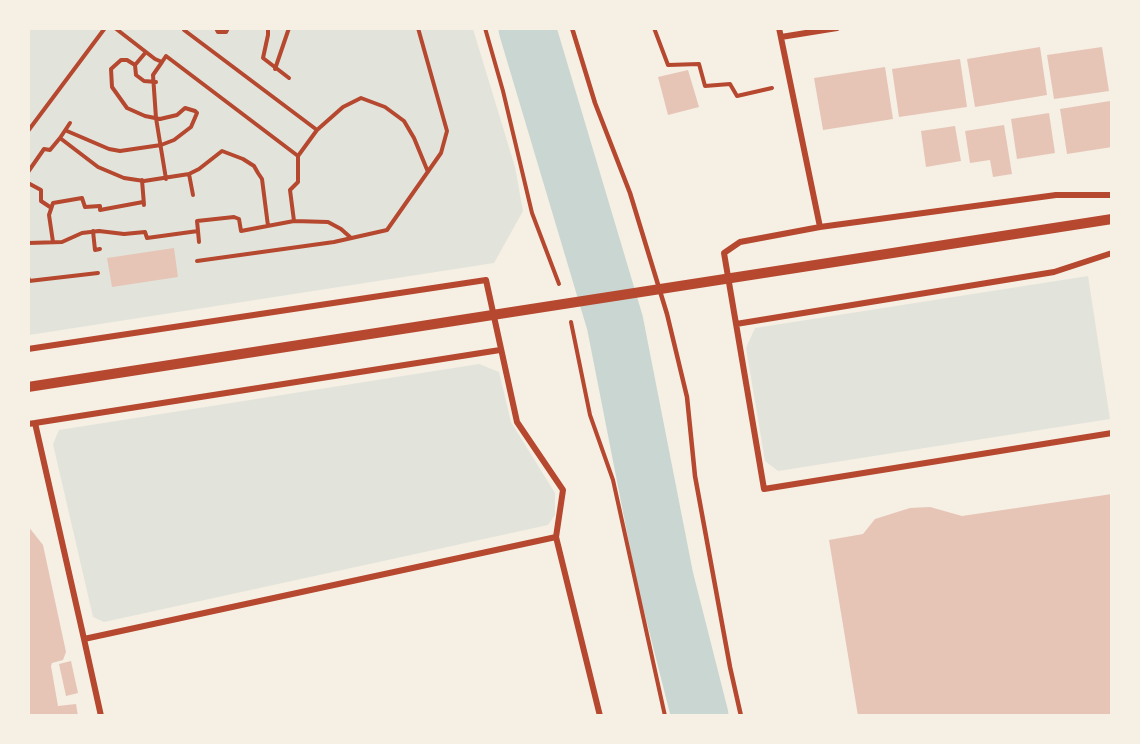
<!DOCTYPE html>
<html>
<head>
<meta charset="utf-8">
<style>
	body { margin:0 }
	#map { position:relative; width:1140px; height:744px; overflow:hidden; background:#f6efe4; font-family:Commissioner,sans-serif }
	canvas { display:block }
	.frame { position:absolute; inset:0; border:30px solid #f6efe4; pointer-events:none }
</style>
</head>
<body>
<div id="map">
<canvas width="1140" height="744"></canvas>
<div class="frame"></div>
</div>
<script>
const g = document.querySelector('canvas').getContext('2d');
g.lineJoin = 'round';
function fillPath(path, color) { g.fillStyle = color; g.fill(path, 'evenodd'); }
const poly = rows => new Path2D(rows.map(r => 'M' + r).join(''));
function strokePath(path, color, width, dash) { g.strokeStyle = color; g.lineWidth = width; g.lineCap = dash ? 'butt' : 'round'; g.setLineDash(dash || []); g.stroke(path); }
const green = poly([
	[29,29,473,29,515,167,523,211,494,263,29,335],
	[1088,276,1110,419,778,471,765,461,746,348,755,328],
	[479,364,499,372,511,422,555,493,555,515,548,525,104,622,93,617,53,444,59,430]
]);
const river = poly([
	[527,28,615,323,665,578,700,716]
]);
const building = poly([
	[1040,47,1047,95,975,107,967,59],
	[1102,47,1109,91,1054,99,1047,55],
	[960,59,967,107,899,117,892,69],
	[885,67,893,119,823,130,814,78],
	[688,70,699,107,668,115,658,77],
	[1110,101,1112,147,1067,154,1060,109],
	[1049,113,1055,153,1017,159,1011,119],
	[1004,125,1012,174,993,177,990,160,970,163,965,131],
	[955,126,961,161,926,167,921,131],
	[174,248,178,277,112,287,107,258],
	[1112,494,1112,716,858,716,829,540,863,534,875,519,910,508,930,507,962,516],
	[28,526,43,545,66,652,63,660,52,663,51,666,58,706,76,704,78,716,28,716],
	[71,661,78,693,66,696,59,664]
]);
const path = poly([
	[115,28,155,59,162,62,166,56,298,156],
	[185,28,184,30,317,130],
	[216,28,218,32,226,32,228,28],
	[268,28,268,35,263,58,289,78],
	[485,28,503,91,532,213,559,284],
	[654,28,668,65,699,64,705,86,730,84,737,96,772,88],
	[146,52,135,65,136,75,144,81,156,82],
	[162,62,153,75,156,118,166,179],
	[275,69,289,28],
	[28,131,105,28],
	[67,131,109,149,120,151,161,145,174,140,191,127,197,113,195,111,185,108,177,115,160,119,145,116,127,108,112,87,111,69,121,60,127,60,135,65],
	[60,138,70,123],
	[28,172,44,149,50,150,60,138,98,167,124,178,144,181,189,174,199,169,222,151,243,159,254,166,258,173,262,179,268,226],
	[189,174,193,195],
	[142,180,144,205],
	[28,183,41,190,41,201,50,207],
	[93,231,95,250,100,249],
	[198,231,199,242],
	[350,237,341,229,328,222,294,221,290,190,298,182,298,156,317,130,343,107,361,98,385,107,404,121,414,138,428,172],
	[53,242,49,215,53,203,82,198,85,207,100,206,100,210,143,202],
	[28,243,62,242,82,233,99,231,124,234,145,232,147,238,198,231,197,221,234,217,239,219,241,231,294,221],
	[197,261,334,242,387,230,441,153,447,131,418,28],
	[28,277,29,281,98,273],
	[571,322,590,415,613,480,665,716]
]);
const service = poly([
	[572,28,595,103,630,193,667,314,687,397,695,476,730,667,741,716]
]);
const minor = poly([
	[779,28,820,227],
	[781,37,837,28],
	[1112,195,1056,195,820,227,740,242,724,253,764,489,1112,433],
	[736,324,1054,272,1112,253],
	[28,349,486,280,517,422,563,490,556,537,600,716],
	[35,423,500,350],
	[28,424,35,423,84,639,556,537],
	[84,639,101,716]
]);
const tertiary = poly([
	[28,387,1112,219]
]);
fillPath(green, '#e2e4dc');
strokePath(river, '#c9d6d2', 57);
fillPath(building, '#e6c5b7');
strokePath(path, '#b5482f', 4);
strokePath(service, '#b5482f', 4.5);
strokePath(minor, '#b5482f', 6);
strokePath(tertiary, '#b5482f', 10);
</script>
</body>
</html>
